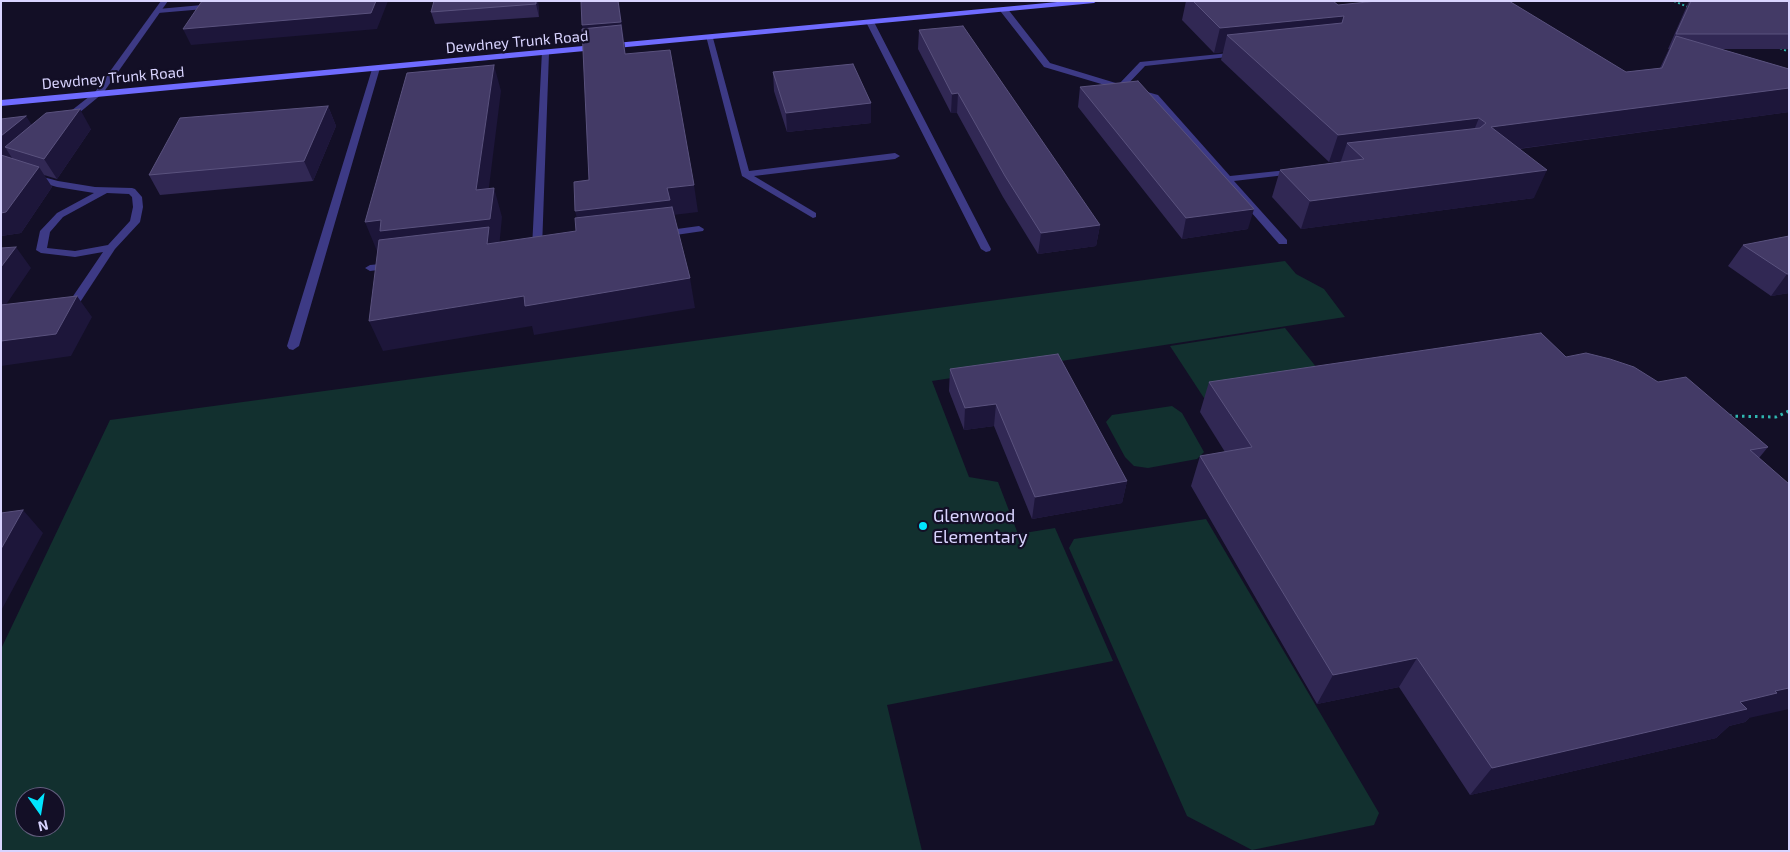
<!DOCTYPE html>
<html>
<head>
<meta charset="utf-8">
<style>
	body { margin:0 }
	#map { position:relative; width:1790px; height:852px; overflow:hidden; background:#130f26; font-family:"Exo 2",sans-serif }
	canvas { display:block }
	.frame { position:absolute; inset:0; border:2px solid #d9d4ff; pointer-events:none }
	.north { position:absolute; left:15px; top:787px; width:50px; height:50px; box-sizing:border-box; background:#130f26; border:1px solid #625e7d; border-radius:50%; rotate:167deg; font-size:14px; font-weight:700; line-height:20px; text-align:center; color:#d9d4ff }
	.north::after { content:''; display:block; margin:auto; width:18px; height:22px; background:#00e5ff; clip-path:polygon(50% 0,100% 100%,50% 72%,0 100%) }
</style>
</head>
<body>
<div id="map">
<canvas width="1790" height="852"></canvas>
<div class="frame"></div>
<div class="north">N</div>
</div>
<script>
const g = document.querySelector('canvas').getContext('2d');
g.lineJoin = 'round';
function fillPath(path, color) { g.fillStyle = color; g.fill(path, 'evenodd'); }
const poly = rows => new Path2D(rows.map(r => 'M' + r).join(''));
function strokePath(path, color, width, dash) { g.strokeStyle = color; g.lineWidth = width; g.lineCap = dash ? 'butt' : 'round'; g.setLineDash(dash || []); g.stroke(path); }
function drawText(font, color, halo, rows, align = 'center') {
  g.font = font + ' "Exo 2",sans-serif'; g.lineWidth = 4.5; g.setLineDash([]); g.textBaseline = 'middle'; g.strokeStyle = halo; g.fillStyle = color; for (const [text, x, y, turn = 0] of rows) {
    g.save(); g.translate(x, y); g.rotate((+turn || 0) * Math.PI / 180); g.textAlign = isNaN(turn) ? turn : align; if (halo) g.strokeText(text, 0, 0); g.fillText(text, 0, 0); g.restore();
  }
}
const green = poly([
	[1285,261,1296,274,1324,289,1345,317,932,381,969,477,998,482,1018,534,1055,528,1113,661,887,705,922,851,1,851,1,649,110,420],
	[25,797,55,797,55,827,25,827],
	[1285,328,1325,378,1204,398,1170,346],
	[1172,406,1182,413,1204,452,1197,459,1148,468,1134,466,1125,457,1106,422,1112,415],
	[1206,519,1379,813,1374,825,1252,850,1187,816,1069,548,1074,539]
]);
const pathFar1 = poly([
	[1674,1,1690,8],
	[1780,48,1789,52]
]);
const path = poly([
	[1729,416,1776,417,1789,411]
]);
const lane = poly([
	[213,4,216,4,216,8,158,13,154,11,158,9,213,4],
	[1001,8,1007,8,1050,63,1119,84,1140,62,1240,52,1241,54,1237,56,1145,66,1126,86,1158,95,1230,176,1297,169,1299,171,1294,174,1234,181,1287,240,1287,244,1279,244,1152,99,1044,67,1001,12,1001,8],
	[867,20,874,22,991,249,990,251,986,252,981,249,866,22,867,20],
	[706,36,713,38,749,171,895,153,900,156,895,159,754,176,816,213,816,217,813,218,742,176,706,36],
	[542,51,549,53,542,248,537,251,532,248,542,51],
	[373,66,380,68,299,346,293,350,289,349,287,346,373,66],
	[95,92,102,94,68,122,62,122,62,118,95,92],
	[32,174,58,181,95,187,132,188,135,189,142,197,143,207,140,222,115,249,73,313,69,314,63,311,103,252,75,257,41,253,36,250,40,231,57,213,94,193,57,187,29,179,27,177,32,174],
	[107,193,129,194,132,197,133,207,130,221,108,245,75,251,47,248,50,232,63,217,107,193],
	[699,226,704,229,703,231,662,237,657,234,662,231,699,226],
	[391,263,395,264,395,268,370,271,365,268,370,265,391,263]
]);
const street = poly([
	[161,1,168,1,101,96,95,96,95,92,161,1]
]);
const secondary = poly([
	[1068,1,1097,1,1094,3,1,106,1,100,1068,1]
]);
const wall = poly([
	[434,1,538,1,539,17,435,24,431,12],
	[1186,1,1333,1,1338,5,1626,72,1660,68,1669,49,1668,49,1689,1,1789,1,1789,49,1721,49,1789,69,1789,112,1519,149,1534,198,1301,229,1272,197,1280,170,1340,162,1341,161,1329,162,1221,60,1223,52,1214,53,1182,20],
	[919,30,1100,225,1096,246,1038,254,1003,197,957,113,951,113,918,49],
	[773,72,871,103,871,123,787,132,774,91],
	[1080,87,1248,229,1182,239,1078,107],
	[328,106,336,126,313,181,160,195,149,175],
	[1,119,32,125,91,129,57,179,44,175,52,187,21,233,1,236],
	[1789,236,1789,293,1771,296,1728,266,1743,245],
	[1566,357,1768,447,1759,458,1749,718,1745,722,1729,726,1716,738,1470,795,1399,687,1317,704,1191,486,1200,456,1225,452,1200,412,1209,382],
	[950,369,1127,481,1122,503,1032,519,994,426,964,430,949,391]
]);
const shadedWall = poly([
	[376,1,388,1,377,29,191,45,183,29],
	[536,1,538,1,539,17,536,4],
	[618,1,619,1,629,79,586,44,582,25],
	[1344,16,1336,41,1227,35,1223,52,1214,53,1220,28],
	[494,65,501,91,485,219,476,190],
	[1789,88,1789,112,1479,154,1491,127],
	[958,93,957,113,951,113,952,94],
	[871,103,871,123,787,132,786,113],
	[328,106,336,126,313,181,304,161],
	[80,109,91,129,57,179,44,159],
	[26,116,39,136,5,147,12,158,1,167,1,136],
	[1479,118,1468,145,1347,143,1341,161,1329,162,1338,135],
	[39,167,52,187,21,233,1,236,1,213],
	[1547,170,1534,198,1301,229,1310,201],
	[694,185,698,212,673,215,582,238,575,211,667,188],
	[494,188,502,217,499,248,388,250,377,251,365,222],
	[1254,209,1248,229,1182,239,1186,218],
	[1100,225,1096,246,1038,254,1041,233],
	[16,247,31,268,1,312,1,267],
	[1787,274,1789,274,1789,293,1771,296],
	[690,278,695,308,534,335,532,326,383,351,369,321,524,296],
	[77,296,92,317,71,356,1,366,1,341],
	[996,404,994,426,964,430,965,408],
	[1127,481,1122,503,1032,519,1035,497],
	[23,510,43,533,2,609,1,608,1,549],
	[1417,658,1399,687,1317,704,1333,675],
	[1789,688,1789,709,1749,718,1745,722,1729,726,1716,738,1470,795,1492,768,1740,702,1775,691]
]);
const building = poly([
	[202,1,376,1,371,13,183,29,202,1],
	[434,1,536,1,536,4,431,12,434,1],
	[581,1,618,1,621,22,582,25,581,1],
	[1193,1,1333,1,1338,5,1377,1,1509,1,1626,72,1662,68,1676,36,1789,69,1789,88,1491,127,1547,170,1310,201,1280,170,1364,159,1347,143,1480,128,1486,123,1479,118,1338,135,1227,35,1342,23,1344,16,1220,28,1193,1],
	[1691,1,1789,1,1789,34,1676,34,1691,1],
	[621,25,625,54,670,50,694,185,667,188,670,200,575,211,574,182,589,180,582,29,621,25],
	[963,26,1100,225,1041,233,1005,176,958,93,952,94,919,30,963,26],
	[853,64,871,103,786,113,773,72,853,64],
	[494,65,476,190,494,188,490,219,380,231,381,220,365,222,407,73,494,65],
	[1138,81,1254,209,1186,218,1080,87,1138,81],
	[328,106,304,161,149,175,180,118,328,106],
	[80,109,44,159,5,147,46,113,80,109],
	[26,116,1,136,1,119,26,116],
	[1,155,39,167,6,212,1,213,1,155],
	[672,207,690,278,525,306,524,296,369,321,379,240,489,227,487,244,576,231,575,218,672,207],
	[1789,236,1789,274,1787,274,1743,245,1789,236],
	[16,247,1,267,1,248,16,247],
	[77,296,56,334,1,341,1,305,77,296],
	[1541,333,1566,357,1586,353,1610,359,1634,367,1658,382,1686,377,1768,447,1750,450,1789,484,1789,688,1775,691,1777,693,1740,702,1747,709,1492,768,1417,658,1333,675,1200,456,1252,447,1209,382,1541,333],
	[1058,354,1127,481,1035,497,996,404,965,408,950,369,1058,354],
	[23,510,1,549,1,513,23,510]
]);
const markers = [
	[923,526,5,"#00e5ff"]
];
const farStreetnames = [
	["Dewdney Trunk Road",517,42,-5],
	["Dewdney Trunk Road",113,78,-5]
];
const poiNames = [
	["Glenwood",933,516],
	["Elementary",933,537]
];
fillPath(green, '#12302f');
strokePath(pathFar1, '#2fb8b0', 2, [2, 2.5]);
strokePath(path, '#2fb8b0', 3, [2.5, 4]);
fillPath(lane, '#3d3a85');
fillPath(street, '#3d3a85');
fillPath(secondary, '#6f6bff');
fillPath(wall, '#312854');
fillPath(shadedWall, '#1d163a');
fillPath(building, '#433a66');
strokePath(building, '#5a527e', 1);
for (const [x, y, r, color] of markers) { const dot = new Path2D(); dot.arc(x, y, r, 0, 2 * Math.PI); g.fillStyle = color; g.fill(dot); strokePath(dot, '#130f26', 2); }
drawText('15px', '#d9d4ff', '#130f26', farStreetnames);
drawText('18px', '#d9d4ff', '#130f26', poiNames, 'left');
</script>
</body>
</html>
